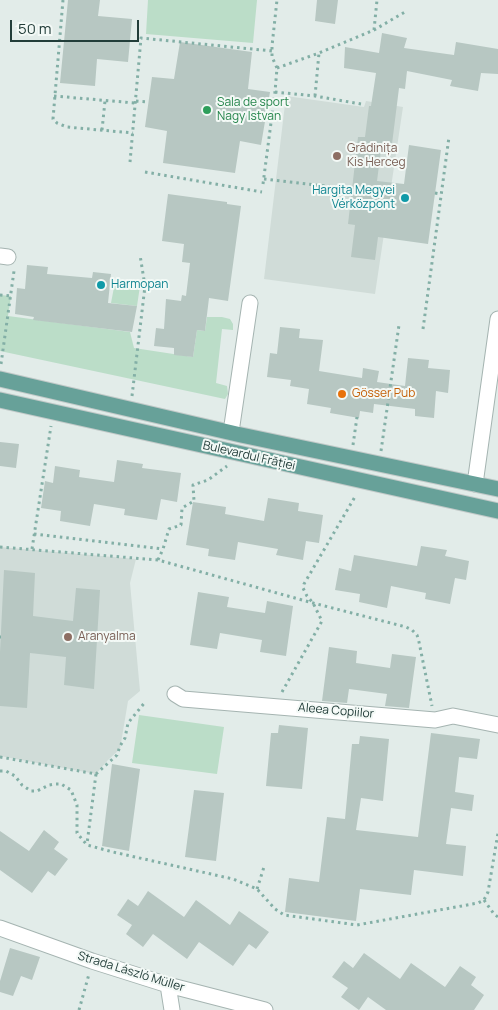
<!DOCTYPE html>
<html>
<head>
<meta charset="utf-8">
<style>
	body { margin:0 }
	#map { position:relative; width:498px; height:1010px; overflow:hidden; background:#e2ece9; font-family:Manrope,sans-serif }
	canvas { display:block }
	.scale { position:absolute; left:10px; top:20px; width:129px; height:22px; box-sizing:border-box; border:2px solid #223d39; border-top:0; padding-left:6px; font-size:15px; line-height:18px; white-space:nowrap; color:#223d39; -webkit-text-stroke:4px #f3f9f6; paint-order:stroke }
</style>
</head>
<body>
<div id="map">
<canvas width="498" height="1010"></canvas>
<div class="scale">50 m</div>
</div>
<script>
const g = document.querySelector('canvas').getContext('2d');
g.lineJoin = 'round';
function fillPath(path, color) { g.fillStyle = color; g.fill(path, 'evenodd'); }
const poly = rows => new Path2D(rows.map(r => 'M' + r).join(''));
function strokePath(path, color, width, dash) { g.strokeStyle = color; g.lineWidth = width; g.lineCap = dash ? 'butt' : 'round'; g.setLineDash(dash || []); g.stroke(path); }
function drawText(font, color, halo, rows, align = 'center') {
  g.font = font + ' Manrope,sans-serif'; g.lineWidth = 4; g.setLineDash([]); g.textBaseline = 'middle'; g.strokeStyle = halo; g.fillStyle = color; for (const [text, x, y, turn = 0] of rows) {
    g.save(); g.translate(x, y); g.rotate((+turn || 0) * Math.PI / 180); g.textAlign = isNaN(turn) ? turn : align; if (halo) g.strokeText(text, 0, 0); g.fillText(text, 0, 0); g.restore();
  }
}
const built = poly([
	[286,96,364,107,366,101,403,107,375,294,264,279],
	[0,547,136,559,130,583,140,691,128,701,120,749,108,760,96,774,0,756]
]);
const green = poly([
	[148,0,257,0,253,43,146,34],
	[115,282,140,286,137,306,111,303],
	[0,295,11,296,8,316,130,332,134,348,193,357,197,330,205,331,207,317,222,317,230,319,233,324,233,330,222,329,216,383,227,386,228,394,225,399,0,351],
	[139,715,224,727,217,774,132,763]
]);
const building = poly([
	[68,0,100,0,98,16,132,19,128,62,97,59,95,86,60,83],
	[317,0,338,0,335,24,315,21],
	[382,33,407,38,404,48,454,55,456,42,498,49,498,74,481,73,478,91,450,86,452,80,407,71,405,89,399,88,391,152,381,150,377,181,404,184,409,145,441,150,428,244,378,237,375,260,351,257,355,225,348,224,358,137,365,137,369,106,371,106,376,73,344,68,345,47,379,53],
	[180,42,252,52,248,89,270,92,261,145,240,141,235,173,163,163,167,131,145,127,152,77,174,79],
	[168,194,227,202,227,204,241,206,228,301,209,298,205,331,197,330,193,357,174,355,174,348,154,346,156,328,164,329,166,299,181,301,182,295,186,296,190,263,182,262,184,244,162,241],
	[27,265,48,267,47,274,92,278,93,272,111,274,108,303,137,306,132,332,33,320,34,317,15,314,17,288,25,289],
	[280,327,300,329,299,338,323,340,319,371,362,378,363,368,379,371,377,382,405,386,408,358,429,360,428,368,450,370,448,393,436,391,434,418,415,416,415,409,374,404,373,413,360,411,359,418,330,413,331,408,307,404,309,389,290,386,291,380,267,377,270,353,277,354],
	[0,442,19,444,16,468,0,466],
	[117,460,143,464,142,468,181,473,177,502,161,499,157,520,124,515,125,509,94,504,90,526,60,521,61,511,41,508,45,481,53,483,55,466,80,470,79,477,114,482],
	[268,498,299,503,298,511,323,515,319,543,306,541,303,560,276,555,278,549,238,542,235,560,208,556,209,549,186,545,193,502,226,507,225,514,264,521],
	[421,546,447,550,445,556,469,561,466,580,455,578,450,604,425,599,426,593,391,586,387,608,359,602,360,594,335,590,339,568,351,571,354,555,417,566],
	[4,570,35,573,33,616,73,621,76,588,100,590,94,689,64,685,66,657,30,653,27,708,0,706,0,652],
	[198,592,229,597,227,607,265,613,267,601,293,606,286,656,260,652,262,640,220,633,217,649,190,645],
	[329,647,357,651,356,663,390,668,392,654,416,657,409,708,385,706,387,694,349,689,347,703,322,701],
	[279,725,308,728,302,789,266,786,271,733,278,733],
	[431,733,480,739,477,759,459,757,455,792,474,795,472,811,451,808,446,844,466,846,463,876,414,870,411,895,360,889,356,921,285,912,289,878,319,882,327,817,345,819,352,744,359,744,360,736,389,739,383,801,361,798,356,830,418,837],
	[112,764,140,769,129,851,102,846],
	[194,790,224,793,216,861,185,857],
	[44,830,59,842,54,849,68,859,55,876,48,871,32,893,0,870,0,831,29,851],
	[148,891,184,917,196,900,230,925,239,911,269,932,256,949,249,944,233,966,199,942,187,959,153,934,143,947,126,934,132,925,117,915,128,899,138,906],
	[10,948,40,957,32,980,21,976,13,996,0,992,0,981],
	[364,953,400,979,411,963,445,987,460,966,476,977,471,985,484,995,474,1010,386,1010,368,997,359,1010,341,997,348,988,332,977,344,961,353,968]
]);
const path = poly([
	[63,0,53,119,57,123,67,127,133,133],
	[374,30,377,0],
	[277,68,319,53,374,30,405,12],
	[275,92,315,96,361,104],
	[54,96,135,103],
	[315,96,319,53],
	[136,101,148,102],
	[102,130,105,101],
	[130,162,141,38,272,51],
	[145,172,262,192],
	[264,179,352,189],
	[263,184,275,92,277,68,272,57,272,46,277,0],
	[435,193,441,194],
	[0,295,11,296],
	[423,329,449,137],
	[1,364,14,271],
	[132,396,145,286,140,255],
	[353,445,357,417],
	[381,451,399,325],
	[34,534,163,549],
	[0,547,158,560,313,603,406,627,412,630,417,635,419,642,432,706],
	[32,549,51,426],
	[158,560,163,549,169,529,181,525,182,508,194,501,193,485,208,480,227,466],
	[0,637,1,637],
	[282,692,322,621,313,603,307,596,303,588,304,584,356,495],
	[0,757,96,774,87,844],
	[0,771,6,771,15,776,22,785,31,791,37,791,49,785,55,784,61,784,71,790,77,805,77,833,87,845,113,852,233,879,257,889,275,909,284,915,357,925,478,903,484,900,488,892,498,833],
	[96,774,117,755,120,746,125,738,128,723,146,701],
	[257,889,264,867],
	[484,900,494,914,498,917],
	[79,1010,89,974]
]);
const minor = poly([
	[0,256,8,257],
	[231,432,250,303],
	[475,484,498,319],
	[175,694,183,699,435,720,453,716,498,725],
	[0,928,92,961,168,985,265,1010],
	[168,985,172,1010]
]);
const major = poly([
	[0,379,241,435,498,489],
	[0,400,498,511]
]);
const markers = [
	[207,110,5,"#2e9e5b"],
	[337,156,5,"#8d6e63"],
	[405,198,5,"#0f9aa8"],
	[101,285,5,"#0f9aa8"],
	[342,394,5,"#e8710a"],
	[68,637,5,"#8d6e63"]
];
const leisureNames = [
	["Sala de sport",217,103],
	["Nagy Istvan",217,117]
];
const educationNames = [
	["Grădinița",347,149],
	["Kis Herceg",347,163],
	["Aranyalma",78,637]
];
const cultureNames = [
	["Hargita Megyei",395,191],
	["Vérközpont",395,205],
	["Harmopan",111,285,"left"]
];
const foodNames = [
	["Gösser Pub",352,394]
];
const streetNames = [
	["Bulevardul Frăției",249,456,13],
	["Aleea Copiilor",336,711,5],
	["Strada László Müller",131,972,17]
];
fillPath(built, '#d0dcd8');
fillPath(green, '#bbddc8');
fillPath(building, '#b7c7c2');
strokePath(minor, '#a5b4b1', 17);
strokePath(major, '#c1c9c8', 17);
strokePath(path, '#83afa6', 3, [2.5, 4]);
strokePath(minor, '#fff', 15);
strokePath(major, '#67a199', 15);
for (const [x, y, r, color] of markers) { const dot = new Path2D(); dot.arc(x, y, r, 0, 2 * Math.PI); g.fillStyle = color; g.fill(dot); strokePath(dot, '#f3f9f6', 2); }
drawText('12px', '#27864d', '#f3f9f6', leisureNames, 'left');
drawText('12px', '#785e54', '#f3f9f6', educationNames, 'left');
drawText('12px', '#0d838f', '#f3f9f6', cultureNames, 'right');
drawText('12px', '#c56008', '#f3f9f6', foodNames, 'left');
drawText('12px', '#223d39', '#f3f9f6', streetNames);
</script>
</body>
</html>
